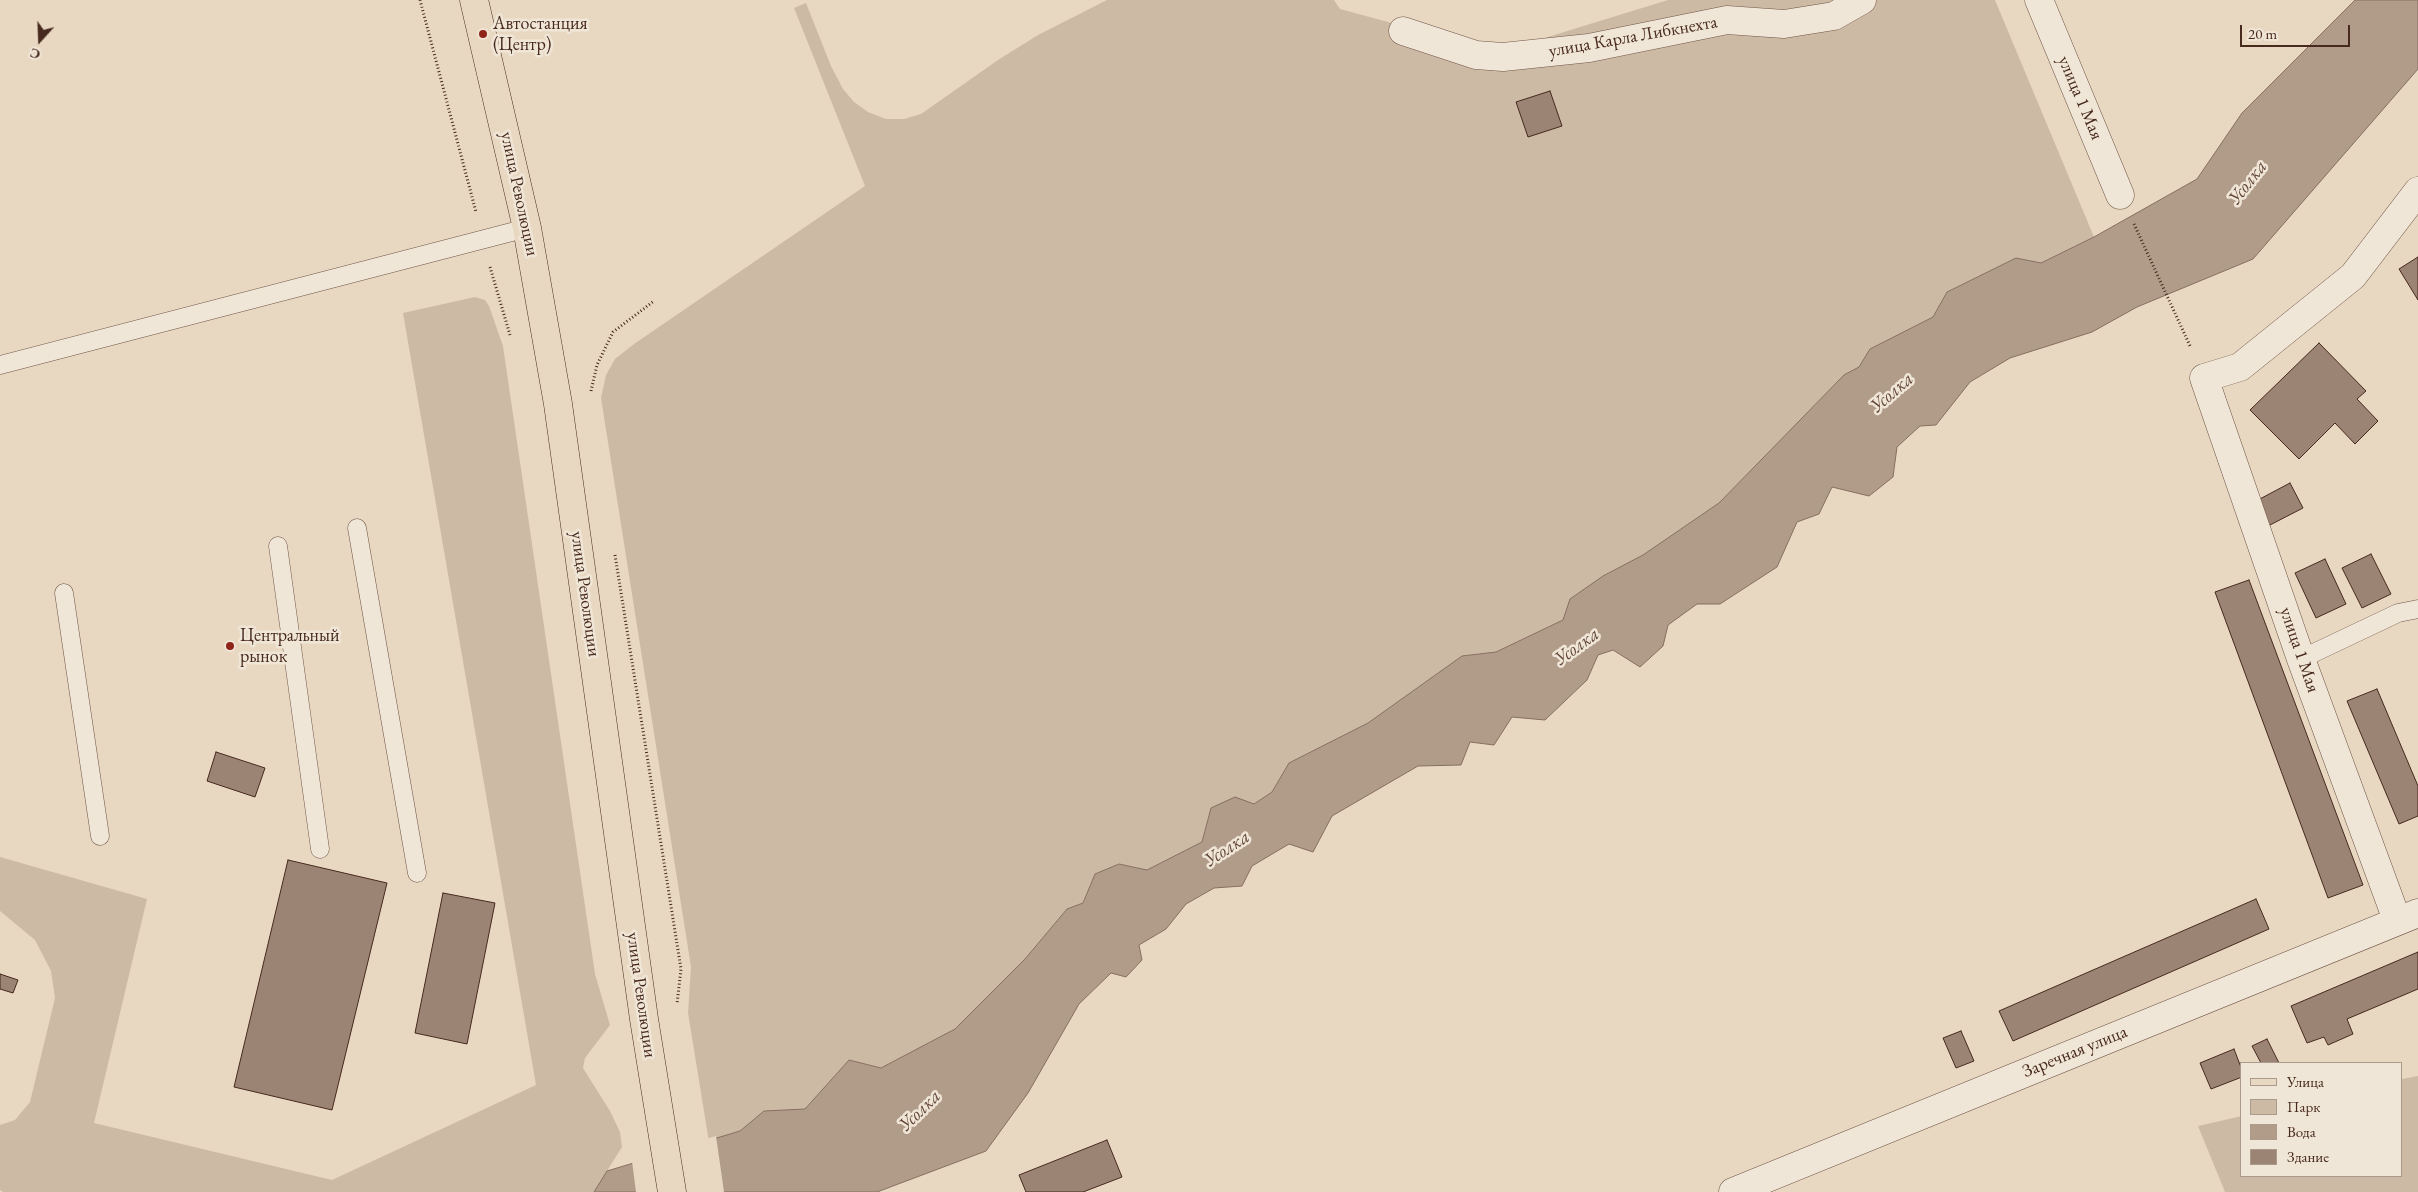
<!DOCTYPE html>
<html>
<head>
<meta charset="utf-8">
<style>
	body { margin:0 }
	#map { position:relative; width:2418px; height:1192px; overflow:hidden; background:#e8d8c1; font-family:"EB Garamond",serif }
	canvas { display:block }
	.legend { position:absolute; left:2240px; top:1062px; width:162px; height:115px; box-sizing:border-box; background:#f0e6d7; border:1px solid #ac9a8d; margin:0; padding:6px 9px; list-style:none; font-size:15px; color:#47291e }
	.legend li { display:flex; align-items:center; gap:10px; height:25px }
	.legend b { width:25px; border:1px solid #ac9a8d }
	.north { position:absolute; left:15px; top:15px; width:50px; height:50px; -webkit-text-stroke:4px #f0e6d7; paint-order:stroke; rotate:200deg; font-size:14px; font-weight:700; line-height:20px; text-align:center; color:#47291e }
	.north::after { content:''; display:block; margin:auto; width:18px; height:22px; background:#47291e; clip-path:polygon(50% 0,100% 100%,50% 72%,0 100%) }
	.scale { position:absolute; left:2240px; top:25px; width:110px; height:22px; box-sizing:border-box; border:2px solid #47291e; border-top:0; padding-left:6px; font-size:15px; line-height:18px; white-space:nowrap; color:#47291e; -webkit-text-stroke:4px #f0e6d7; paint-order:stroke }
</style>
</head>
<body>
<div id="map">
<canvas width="2418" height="1192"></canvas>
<ul class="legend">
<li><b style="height:6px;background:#e8d8c1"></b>Улица</li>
<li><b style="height:14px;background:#cdbaa5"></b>Парк</li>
<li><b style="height:14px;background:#b19c8a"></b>Вода</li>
<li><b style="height:14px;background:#9b8473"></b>Здание</li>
</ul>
<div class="north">С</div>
<div class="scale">20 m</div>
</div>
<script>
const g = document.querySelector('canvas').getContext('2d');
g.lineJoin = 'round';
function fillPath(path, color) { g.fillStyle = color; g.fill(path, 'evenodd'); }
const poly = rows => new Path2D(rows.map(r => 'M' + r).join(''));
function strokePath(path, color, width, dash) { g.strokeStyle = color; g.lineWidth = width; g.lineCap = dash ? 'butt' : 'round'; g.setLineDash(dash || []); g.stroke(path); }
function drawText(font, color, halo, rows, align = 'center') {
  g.font = font + ' "EB Garamond",serif'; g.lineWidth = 5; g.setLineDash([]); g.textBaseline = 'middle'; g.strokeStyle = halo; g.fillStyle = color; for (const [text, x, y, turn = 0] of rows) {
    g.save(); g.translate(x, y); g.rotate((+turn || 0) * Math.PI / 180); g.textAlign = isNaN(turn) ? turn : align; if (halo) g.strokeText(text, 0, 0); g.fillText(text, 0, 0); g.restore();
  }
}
const green = poly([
	[1107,0,1334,0,1340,9,1499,52,1668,0,1995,0,2094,237,2041,263,2016,258,1947,292,1933,317,1870,349,1859,368,1844,375,1719,503,1643,555,1603,576,1570,599,1563,620,1496,652,1462,656,1368,723,1289,763,1272,792,1254,804,1211,808,1202,842,1147,870,1119,864,1095,874,1083,903,1067,909,1025,959,955,1029,881,1068,849,1060,805,1109,764,1111,740,1131,709,1142,688,1013,691,967,601,398,606,375,615,359,634,344,865,186,794,8,806,3,831,66,843,89,854,102,868,112,886,119,904,119,921,114,998,60,1038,35],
	[475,297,485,300,489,306,503,346,595,974,610,1025,585,1058,583,1068,610,1111,620,1132,622,1147,594,1192,3,1192,0,1190,0,1125,15,1120,30,1102,55,998,51,971,35,940,0,911,0,857,147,899,94,1123,332,1180,536,1085,403,313],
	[2418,1076,2418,1192,2225,1192,2198,1126,2242,1116,2242,1176,2402,1176,2402,1079]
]);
const water = poly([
	[2355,0,2418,0,2418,69,2253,259,2137,307,2092,332,2010,358,1970,382,1936,425,1920,426,1897,447,1893,477,1869,496,1832,487,1819,514,1797,522,1777,567,1720,604,1697,604,1668,625,1663,646,1640,667,1613,650,1598,655,1587,680,1545,720,1512,717,1494,745,1470,742,1461,765,1418,766,1332,816,1313,852,1289,844,1252,866,1242,886,1214,888,1186,904,1166,929,1139,945,1142,960,1126,977,1111,973,1079,1004,1028,1093,986,1151,877,1192,594,1192,607,1171,740,1131,764,1111,805,1109,849,1060,881,1068,955,1029,1025,959,1067,909,1083,903,1095,874,1119,864,1147,870,1202,842,1211,808,1235,797,1254,804,1272,792,1289,763,1368,723,1462,656,1496,652,1563,620,1570,599,1603,576,1643,555,1719,503,1844,375,1859,367,1870,349,1933,317,1947,292,2016,258,2041,263,2094,237,2197,179,2242,113,2355,0]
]);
const pier = poly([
	[716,1136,724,1192,636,1192,632,1161]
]);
const building = poly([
	[1550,91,1562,126,1528,137,1516,102,1550,91],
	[2418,257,2418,300,2399,269,2418,257],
	[2319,343,2366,391,2357,399,2378,421,2355,444,2335,423,2299,459,2250,410,2319,343],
	[2290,483,2303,508,2268,526,2256,501,2290,483],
	[2371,554,2391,594,2362,608,2342,568,2371,554],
	[2325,559,2346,604,2316,618,2295,573,2325,559],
	[2249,580,2363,885,2328,898,2215,592,2249,580],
	[2377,689,2418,786,2418,816,2399,824,2347,701,2377,689],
	[216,752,265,768,255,797,207,781,216,752],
	[288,860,387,883,332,1110,234,1087,288,860],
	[443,893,495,903,467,1044,415,1033,443,893],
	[2256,899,2269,929,2013,1041,1999,1011,2256,899],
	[2418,952,2418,989,2347,1019,2353,1034,2328,1045,2324,1037,2307,1043,2291,1006,2418,952],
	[0,974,18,980,13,993,0,989,0,974],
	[1961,1031,1974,1061,1956,1068,1943,1038,1961,1031],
	[2267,1039,2279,1063,2261,1063,2252,1046,2267,1039],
	[2234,1049,2242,1070,2242,1077,2211,1089,2200,1063,2234,1049],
	[1107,1140,1122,1177,1083,1192,1026,1192,1019,1175,1107,1140]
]);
const path = poly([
	[420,0,476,212],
	[2134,224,2191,348],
	[490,267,510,335],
	[591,391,597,365,613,332,654,301],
	[615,555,681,969,677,1004]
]);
const service = poly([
	[0,365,527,228],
	[357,528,417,873],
	[278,546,320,849],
	[64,593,100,836],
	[2301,659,2398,613,2418,609]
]);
const minor = poly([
	[2039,0,2120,195],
	[1403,31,1476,55,1503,57,1589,48,1727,20,1784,24,1834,16,1862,0],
	[2397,920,2301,659,2204,378,2240,367,2353,276,2418,191],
	[1733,1192,2418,913]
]);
const primary = poly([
	[474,0,527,228,558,404,644,1019,672,1192]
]);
const markers = [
	[483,34,5,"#8f2418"],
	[230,646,5,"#8f2418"]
];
const poiNames = [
	["Автостанция",493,24],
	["(Центр)",493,45],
	["Центральный",240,636],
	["рынок",240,657]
];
const streetNames = [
	["улица Карла Либкнехта",1633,37,-10],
	["улица 1 Мая",2080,98,67],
	["улица Революции",519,194,78],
	["улица Революции",585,594,82],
	["улица 1 Мая",2299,650,71],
	["улица Революции",641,995,82],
	["Заречная улица",2075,1052,-22]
];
const waterNames = [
	["Усолка",2248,183,-52],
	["Усолка",1892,393,-41],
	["Усолка",1577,647,-36],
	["Усолка",1227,849,-33],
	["Усолка",920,1111,-44]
];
fillPath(green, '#cdbaa5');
fillPath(water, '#b19c8a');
strokePath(water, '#876e5f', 1);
fillPath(pier, '#e8d8c1');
fillPath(building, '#9b8473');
strokePath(building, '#47291e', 1);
strokePath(service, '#6f5547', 19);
strokePath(minor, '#6f5547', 29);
strokePath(primary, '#47291e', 29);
strokePath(path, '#47291e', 3, [1, 2.5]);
strokePath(service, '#f0e6d7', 18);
strokePath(minor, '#f0e6d7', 28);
strokePath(primary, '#e8d8c1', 28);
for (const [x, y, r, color] of markers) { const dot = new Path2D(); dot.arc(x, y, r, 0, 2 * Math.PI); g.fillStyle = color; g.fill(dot); strokePath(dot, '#f0e6d7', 2); }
drawText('18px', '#47291e', '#f0e6d7', poiNames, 'left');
drawText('18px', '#47291e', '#f0e6d7', streetNames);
drawText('italic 19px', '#624639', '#f0e6d7', waterNames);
</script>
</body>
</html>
